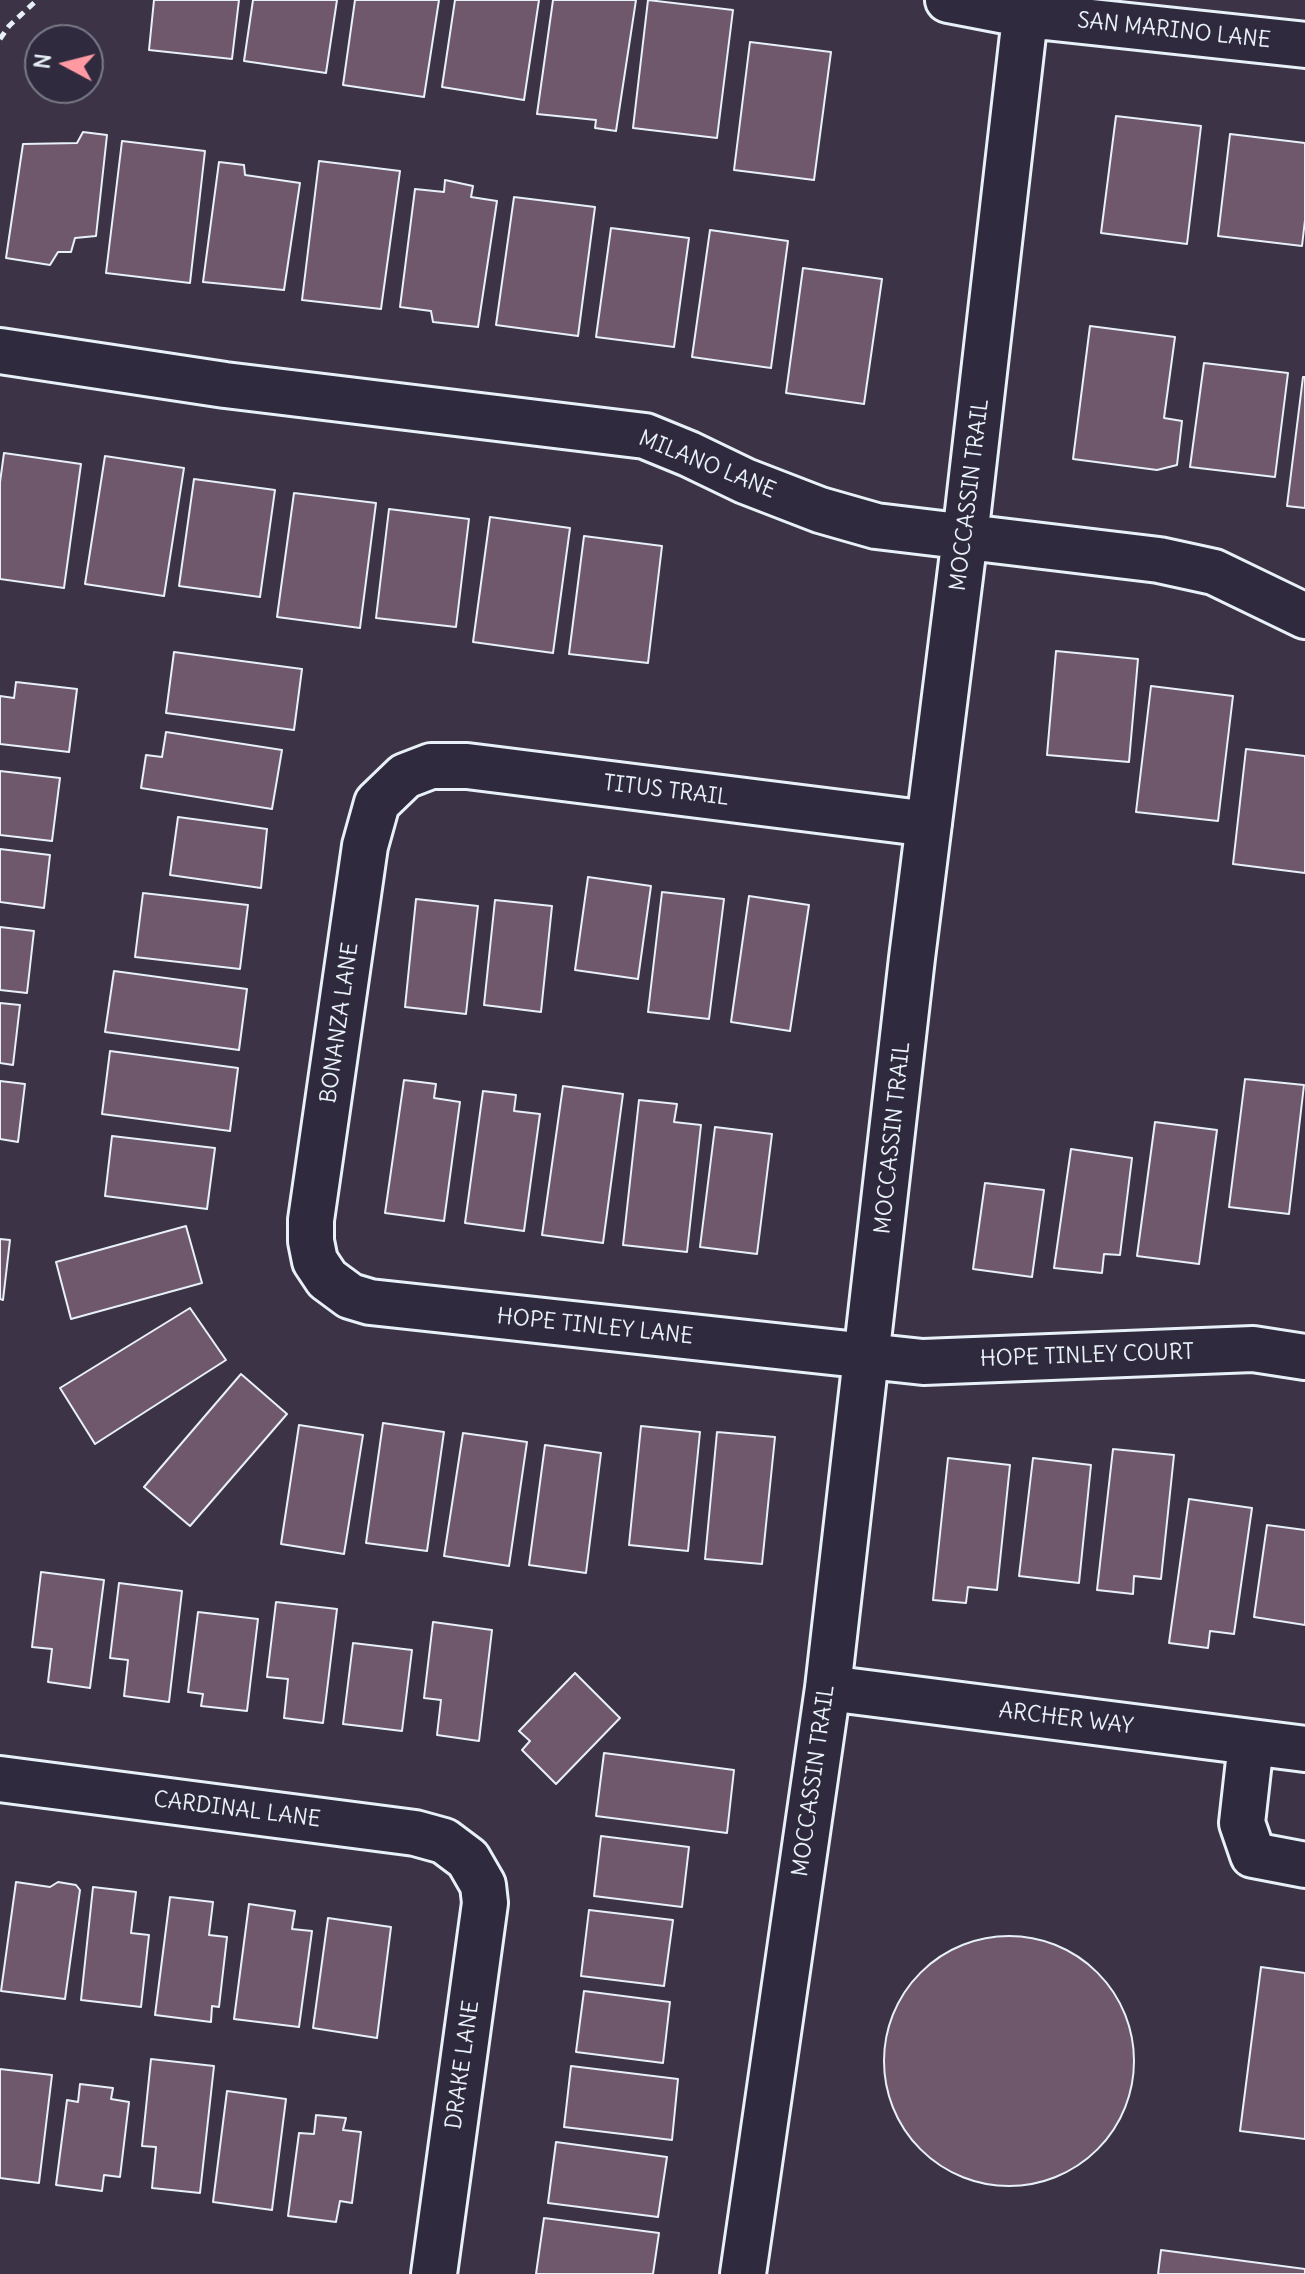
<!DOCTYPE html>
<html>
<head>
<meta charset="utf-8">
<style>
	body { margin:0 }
	#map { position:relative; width:1305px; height:2274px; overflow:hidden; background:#3c3346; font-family:Delius,sans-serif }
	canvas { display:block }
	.north { position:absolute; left:24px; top:24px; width:80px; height:80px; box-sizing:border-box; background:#2f2a3d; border:2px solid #797a88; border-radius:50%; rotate:277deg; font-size:22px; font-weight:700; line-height:32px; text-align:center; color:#e8f1f8 }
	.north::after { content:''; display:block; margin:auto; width:28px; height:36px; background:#ff9aa2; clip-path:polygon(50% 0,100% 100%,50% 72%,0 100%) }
</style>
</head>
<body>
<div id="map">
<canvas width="1305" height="2274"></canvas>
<div class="north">N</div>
</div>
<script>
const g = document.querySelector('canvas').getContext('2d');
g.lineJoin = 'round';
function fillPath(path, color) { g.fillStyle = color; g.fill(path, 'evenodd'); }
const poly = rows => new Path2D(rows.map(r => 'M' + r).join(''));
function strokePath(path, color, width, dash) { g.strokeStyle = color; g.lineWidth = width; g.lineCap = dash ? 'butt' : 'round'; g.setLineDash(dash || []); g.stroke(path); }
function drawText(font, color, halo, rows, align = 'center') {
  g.font = font + ' Delius,sans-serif'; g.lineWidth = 7; g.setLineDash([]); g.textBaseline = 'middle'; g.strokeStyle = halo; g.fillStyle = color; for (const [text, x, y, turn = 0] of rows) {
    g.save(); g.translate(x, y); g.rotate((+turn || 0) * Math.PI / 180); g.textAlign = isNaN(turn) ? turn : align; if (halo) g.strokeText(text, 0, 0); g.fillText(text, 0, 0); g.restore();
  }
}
const building = poly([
	[154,0,239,0,232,59,149,50,154,0],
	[253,0,337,0,326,73,244,61,253,0],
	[355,0,439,0,424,97,343,85,355,0],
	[455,0,539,0,524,100,442,87,455,0],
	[553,0,636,0,616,131,595,128,596,120,537,114,553,0],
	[648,0,733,10,717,138,633,128,648,0],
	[750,42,831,52,814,180,734,170,750,42],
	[1116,116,1201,126,1187,244,1101,233,1116,116],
	[83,132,107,135,96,236,75,238,71,252,58,252,50,265,6,258,23,144,77,143,83,132],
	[1230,134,1305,143,1305,220,1302,246,1218,236,1230,134],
	[122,141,205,151,190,283,106,273,122,141],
	[319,161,400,171,381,309,302,300,319,161],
	[219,162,244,165,245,175,300,183,284,290,203,282,219,162],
	[445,180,473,186,471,197,497,201,478,327,433,322,431,311,400,307,415,189,444,192,445,180],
	[514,197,595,207,578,336,496,325,514,197],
	[611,228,689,238,674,347,596,337,611,228],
	[710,230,788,241,771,368,692,357,710,230],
	[803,268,882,279,864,404,786,393,803,268],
	[1090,326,1175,337,1164,418,1182,421,1177,465,1157,470,1073,459,1090,326],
	[1204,363,1288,373,1275,477,1190,467,1204,363],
	[1303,377,1305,377,1305,508,1287,506,1303,377],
	[4,453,81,464,64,588,0,579,0,482,4,453],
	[105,456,184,468,164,596,85,584,105,456],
	[194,479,275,490,260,597,179,586,194,479],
	[294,493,376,503,360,628,277,617,294,493],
	[389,509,469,519,456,627,376,618,389,509],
	[490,517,570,528,553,653,473,642,490,517],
	[584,536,662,546,648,663,569,654,584,536],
	[1056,651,1138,659,1129,762,1047,755,1056,651],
	[174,652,302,669,294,730,166,713,174,652],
	[16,682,77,689,69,752,0,744,0,696,14,698,16,682],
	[1151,686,1233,696,1218,821,1136,812,1151,686],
	[166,732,282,750,272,809,141,788,146,755,162,757,166,732],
	[1246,749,1305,756,1305,873,1233,864,1246,749],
	[0,771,60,778,52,841,0,835,0,771],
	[178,817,267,829,261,888,170,875,178,817],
	[0,849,50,855,44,908,0,902,0,849],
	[588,877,651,886,638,979,575,970,588,877],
	[662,892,724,899,709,1019,648,1012,662,892],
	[143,893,248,905,240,969,135,957,143,893],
	[749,896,809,905,790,1031,731,1022,749,896],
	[416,899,478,906,466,1014,405,1007,416,899],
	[495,900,552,906,541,1012,484,1005,495,900],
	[0,927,34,931,27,993,0,990,0,927],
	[114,971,247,989,239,1050,105,1032,114,971],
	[0,1003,20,1005,13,1065,0,1063,0,1003],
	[110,1051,238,1068,230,1131,102,1114,110,1051],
	[1245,1079,1304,1085,1289,1214,1229,1207,1245,1079],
	[404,1080,436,1084,434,1098,460,1102,444,1221,385,1213,404,1080],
	[0,1081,25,1084,18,1142,0,1139,0,1081],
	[563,1086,623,1094,603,1243,542,1235,563,1086],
	[483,1091,516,1095,514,1111,540,1114,524,1231,465,1223,483,1091],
	[639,1100,677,1104,674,1122,701,1125,687,1252,623,1245,639,1100],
	[1155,1122,1217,1130,1199,1264,1137,1256,1155,1122],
	[715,1127,772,1134,757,1254,700,1247,715,1127],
	[112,1136,215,1148,207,1209,105,1196,112,1136],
	[1071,1149,1132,1158,1120,1255,1104,1254,1102,1273,1054,1268,1071,1149],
	[985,1183,1044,1190,1032,1277,973,1269,985,1183],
	[186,1226,202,1283,71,1319,56,1262,186,1226],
	[0,1239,10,1240,3,1300,0,1299,0,1239],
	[190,1308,226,1360,95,1444,60,1388,190,1308],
	[241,1374,287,1414,190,1526,144,1487,241,1374],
	[383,1423,444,1432,427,1551,366,1543,383,1423],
	[299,1425,363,1435,344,1554,281,1544,299,1425],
	[641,1426,700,1432,688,1551,629,1545,641,1426],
	[717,1432,775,1437,762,1564,705,1559,717,1432],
	[463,1433,527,1442,509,1566,444,1556,463,1433],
	[545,1445,601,1453,586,1573,529,1565,545,1445],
	[1113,1449,1174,1455,1161,1579,1134,1576,1133,1594,1097,1590,1113,1449],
	[948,1458,1010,1465,997,1590,968,1587,966,1603,933,1600,948,1458],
	[1033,1458,1091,1465,1079,1583,1019,1576,1033,1458],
	[1189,1499,1252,1508,1234,1634,1210,1631,1208,1648,1169,1643,1189,1499],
	[1267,1525,1305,1530,1305,1625,1254,1617,1267,1525],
	[41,1572,104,1580,90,1688,48,1682,52,1649,32,1647,41,1572],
	[119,1583,182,1591,169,1702,124,1696,128,1660,110,1658,119,1583],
	[276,1602,337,1609,323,1723,284,1718,288,1679,267,1677,276,1602],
	[198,1612,258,1619,247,1711,201,1706,203,1694,188,1692,198,1612],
	[433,1622,492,1630,479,1741,437,1735,441,1700,424,1698,433,1622],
	[353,1643,412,1650,402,1731,343,1724,353,1643],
	[575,1673,620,1718,556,1784,522,1750,530,1741,519,1731,575,1673],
	[604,1753,734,1770,727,1833,596,1816,604,1753],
	[601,1836,689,1847,682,1907,594,1896,601,1836],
	[16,1882,50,1887,58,1882,76,1885,80,1890,65,1999,1,1991,16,1882],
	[93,1887,136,1892,131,1933,149,1935,141,2007,81,2000,93,1887],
	[170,1897,213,1902,209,1935,227,1937,219,2007,212,2006,211,2022,155,2015,170,1897],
	[249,1904,295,1911,292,1929,312,1931,299,2027,234,2019,249,1904],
	[589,1910,673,1920,664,1986,581,1976,589,1910],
	[328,1918,391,1927,377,2038,313,2028,328,1918],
	'884 2061a125 125 0 1 1 250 0a125 125 0 1 1-250 0Z',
	[1261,1967,1305,1973,1305,2139,1240,2131,1261,1967],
	[584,1991,670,2002,663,2063,576,2052,584,1991],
	[151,2059,214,2066,200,2193,152,2188,156,2147,142,2146,151,2059],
	[571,2066,678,2079,672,2140,564,2127,571,2066],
	[0,2069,52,2075,39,2183,0,2178,0,2069],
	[80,2084,113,2088,111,2099,129,2102,120,2177,104,2175,102,2191,56,2185,67,2100,78,2102,80,2084],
	[227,2091,286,2099,272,2210,213,2202,227,2091],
	[316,2115,346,2118,343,2130,361,2132,352,2203,340,2201,336,2222,288,2216,299,2133,314,2134,316,2115],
	[556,2142,667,2157,658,2217,548,2203,556,2142],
	[544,2218,659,2233,653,2274,536,2274,544,2218],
	[1161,2250,1305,2269,1305,2274,1158,2274,1161,2250]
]);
const path = poly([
	[0,39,9,26,37,0]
]);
const minor = poly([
	[948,0,1026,15,1305,45],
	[0,351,225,385,645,436,689,454,745,481,820,510,876,526,1159,560,1214,572,1305,616],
	[929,824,467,766,431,766,405,776,377,803,365,846,311,1220,311,1241,315,1261,327,1279,350,1296,370,1302,923,1362,1253,1349,1305,1357],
	[828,1688,1305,1749],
	[1251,1743,1242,1823,1253,1855,1305,1865],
	[0,1779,415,1833,444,1841,468,1859,483,1885,485,1903,434,2274],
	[743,2274,828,1688,912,958,965,537,1027,0]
]);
const streetNames = [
	["SAN MARINO LANE",1174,31,6],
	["MILANO LANE",707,465,22],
	["MOCCASSIN TRAIL",970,495,-83],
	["TITUS TRAIL",666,791,7],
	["BONANZA LANE",340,1023,-82],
	["MOCCASSIN TRAIL",893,1138,-84],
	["HOPE TINLEY LANE",595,1327,6],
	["HOPE TINLEY COURT",1087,1356,-2],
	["ARCHER WAY",1066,1719,7],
	["MOCCASSIN TRAIL",814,1781,-82],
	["CARDINAL LANE",237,1810,7],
	["DRAKE LANE",463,2065,-82]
];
fillPath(building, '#6f586c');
strokePath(building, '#e8f1f8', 2);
strokePath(minor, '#e8f1f8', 50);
strokePath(path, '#e8f1f8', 5, [8, 6]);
strokePath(minor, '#2f2a3d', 44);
drawText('22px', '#e8f1f8', '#2f2a3d', streetNames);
</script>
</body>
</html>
